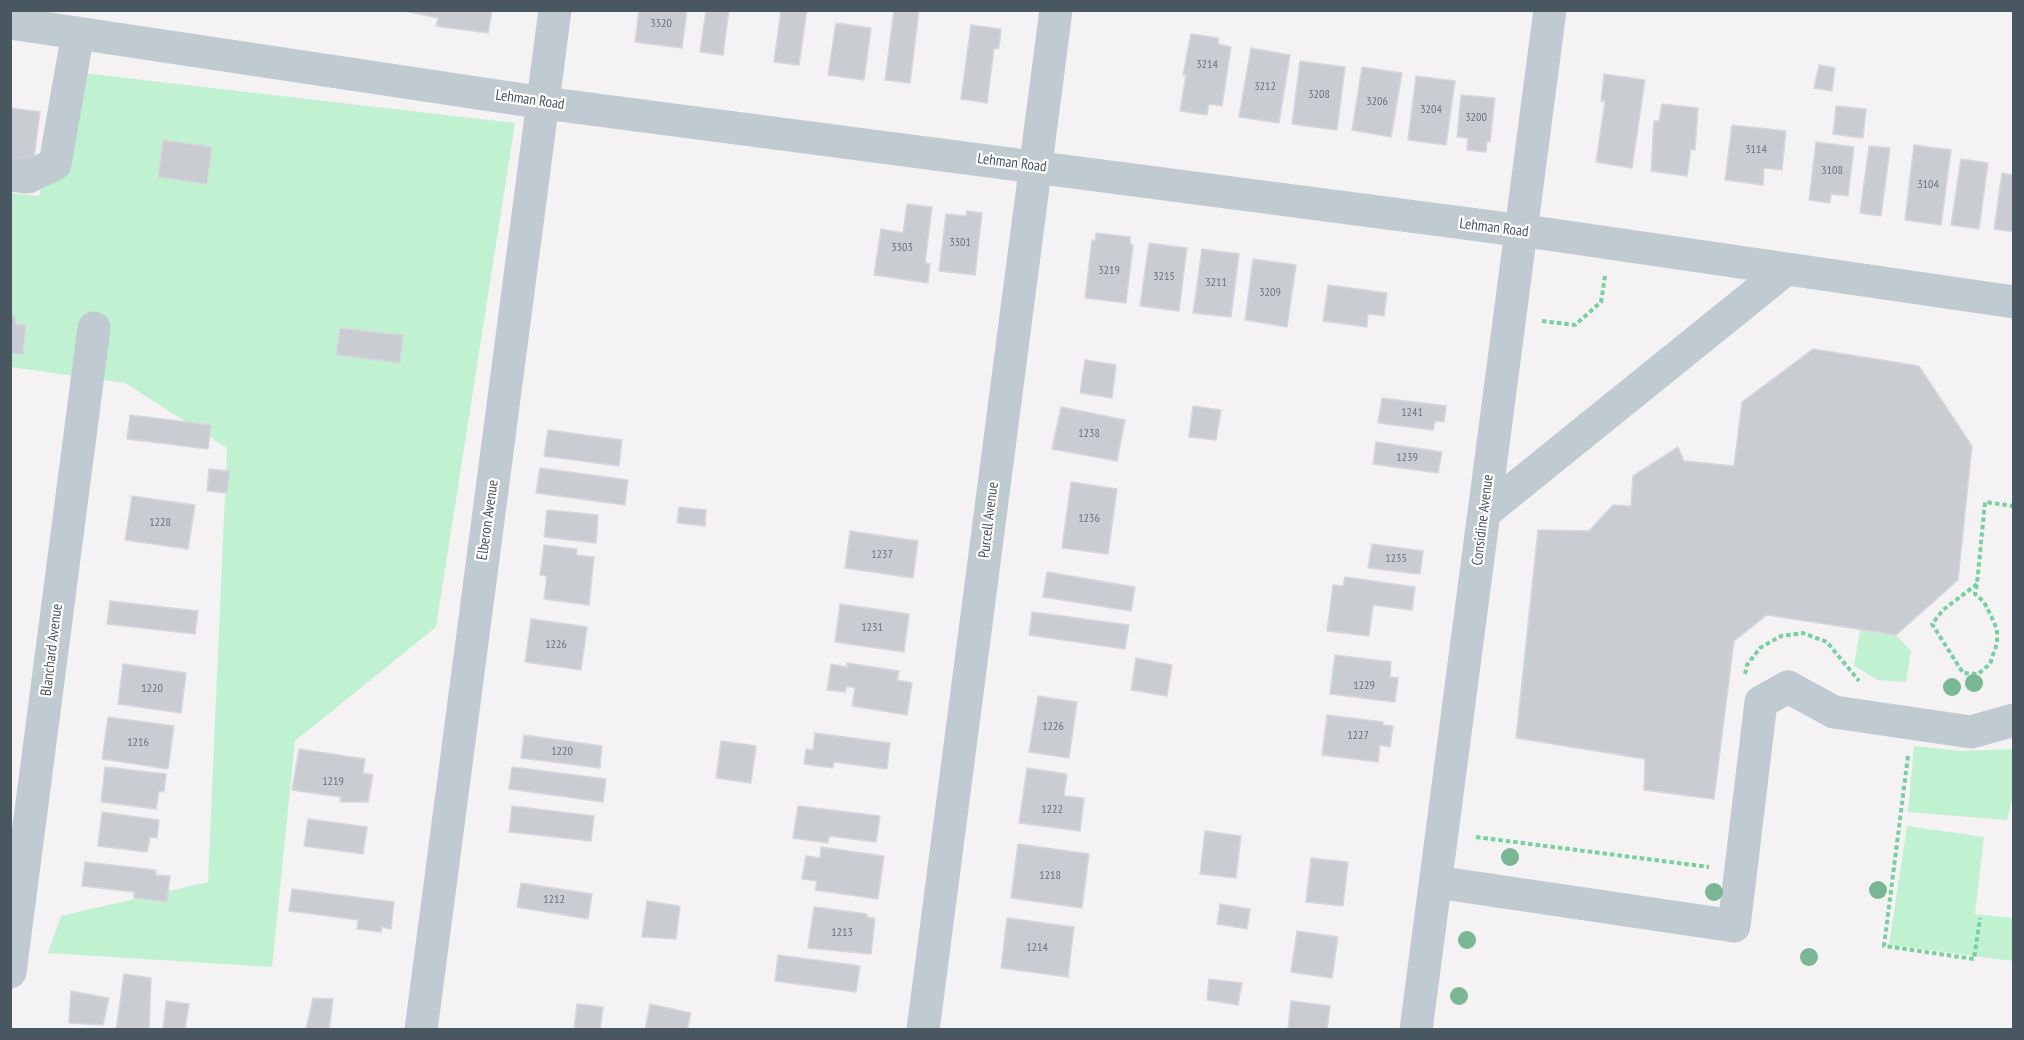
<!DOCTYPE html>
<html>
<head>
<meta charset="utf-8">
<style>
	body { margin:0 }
	#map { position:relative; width:2024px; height:1040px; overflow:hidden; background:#f4f2f2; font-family:"PT Sans Narrow",sans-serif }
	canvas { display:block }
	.frame { position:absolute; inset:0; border:12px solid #495760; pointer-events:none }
</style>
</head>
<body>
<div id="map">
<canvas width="2024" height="1040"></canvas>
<div class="frame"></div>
</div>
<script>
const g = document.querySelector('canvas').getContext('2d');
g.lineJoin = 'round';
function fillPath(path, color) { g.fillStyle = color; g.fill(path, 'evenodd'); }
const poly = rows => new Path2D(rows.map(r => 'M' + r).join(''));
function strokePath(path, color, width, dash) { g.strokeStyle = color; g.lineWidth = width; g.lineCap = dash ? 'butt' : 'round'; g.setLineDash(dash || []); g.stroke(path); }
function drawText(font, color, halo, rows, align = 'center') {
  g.font = font + ' "PT Sans Narrow",sans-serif'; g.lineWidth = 4.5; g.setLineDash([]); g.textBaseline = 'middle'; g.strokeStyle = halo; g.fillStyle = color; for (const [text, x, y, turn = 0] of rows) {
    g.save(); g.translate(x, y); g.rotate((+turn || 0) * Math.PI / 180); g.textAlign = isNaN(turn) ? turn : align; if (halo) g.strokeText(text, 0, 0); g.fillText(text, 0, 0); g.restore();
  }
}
const green = poly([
	[74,72,515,123,436,627,295,741,272,967,48,953,61,916,208,882,227,448,125,383,11,367,11,193,39,196],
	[1860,630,1896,635,1911,651,1906,682,1878,680,1854,666],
	[1914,746,1960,751,2013,749,2013,795,2007,820,1908,812],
	[1907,826,1984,837,1975,914,2013,918,2013,961,1889,945]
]);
const building = poly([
	[400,10,492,10,488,33,436,26,438,18,400,10],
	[639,10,687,10,682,48,635,42,639,10],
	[706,10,729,10,723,55,700,52,706,10],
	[781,10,807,10,799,65,774,62,781,10],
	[894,10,919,10,910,83,885,80,894,10],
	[836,23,871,28,864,80,828,75,836,23],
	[971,25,1001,29,999,48,994,49,987,103,961,99,971,25],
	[1191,34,1219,38,1218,44,1231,47,1222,106,1209,104,1207,115,1180,111,1186,75,1183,75,1191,34],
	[1251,48,1290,55,1279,123,1239,117,1251,48],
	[1300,61,1345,67,1337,130,1292,124,1300,61],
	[1819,65,1835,68,1832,91,1814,88,1819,65],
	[1362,67,1402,73,1391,137,1352,130,1362,67],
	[1604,74,1645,80,1632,168,1596,162,1605,101,1601,101,1604,74],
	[1416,76,1455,81,1446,145,1408,140,1416,76],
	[1461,95,1495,98,1490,142,1487,141,1486,152,1467,150,1468,138,1457,137,1461,95],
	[1662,104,1698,108,1695,150,1691,149,1687,176,1651,171,1654,121,1659,121,1662,104],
	[1836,106,1866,109,1863,138,1833,134,1836,106],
	[10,108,40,112,33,166,10,163,10,108],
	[1732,125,1786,131,1782,170,1764,168,1763,185,1725,180,1732,125],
	[163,140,212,147,207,184,158,177,163,140],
	[1816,142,1854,147,1848,196,1831,194,1830,203,1809,200,1816,142],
	[1914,145,1951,150,1941,225,1905,220,1914,145],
	[1869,146,1890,148,1881,216,1860,213,1869,146],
	[1961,159,1988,163,1979,229,1951,225,1961,159],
	[2002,173,2014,175,2014,232,1994,229,2002,173],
	[907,204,932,207,925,263,930,264,928,283,874,275,881,229,903,233,907,204],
	[967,211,982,213,975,275,939,271,946,214,966,216,967,211],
	[1096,233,1130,237,1130,244,1133,245,1126,303,1085,298,1092,240,1095,241,1096,233],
	[1149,243,1187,248,1179,311,1140,306,1149,243],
	[1202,249,1239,254,1231,317,1193,313,1202,249],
	[1253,259,1296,265,1287,327,1245,320,1253,259],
	[1328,285,1387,293,1384,316,1368,314,1367,327,1323,321,1328,285],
	[10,315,16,316,15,324,26,325,23,354,10,353,10,315],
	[340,328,403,335,400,363,336,355,340,328],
	[1813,349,1919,366,1972,446,1958,580,1896,635,1767,615,1734,641,1714,799,1644,790,1645,759,1516,738,1538,530,1589,531,1613,505,1631,506,1633,476,1678,447,1684,461,1734,466,1742,402,1813,349],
	[1085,360,1116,365,1112,398,1080,393,1085,360],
	[1382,398,1446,406,1444,422,1435,421,1433,430,1378,423,1382,398],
	[1193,406,1221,410,1216,440,1189,437,1193,406],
	[1061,407,1125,420,1117,461,1052,449,1061,407],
	[130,415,211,425,208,449,127,439,130,415],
	[548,430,622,440,619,466,544,456,548,430],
	[1376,442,1442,452,1438,473,1373,464,1376,442],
	[540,468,628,480,625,505,536,493,540,468],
	[209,469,230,471,227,493,207,491,209,469],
	[1071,482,1117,489,1108,554,1062,548,1071,482],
	[132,496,195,505,188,549,125,540,132,496],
	[679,507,706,510,705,526,677,523,679,507],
	[547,510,598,515,596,543,544,537,547,510],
	[850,531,918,541,913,578,845,568,850,531],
	[1372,544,1423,551,1420,574,1368,568,1372,544],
	[544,545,577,549,576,555,594,557,589,605,544,599,547,576,540,575,544,545],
	[1047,572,1135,587,1131,611,1043,597,1047,572],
	[1345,577,1415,587,1412,610,1373,605,1369,636,1327,631,1333,585,1343,586,1345,577],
	[110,601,198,611,195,634,107,624,110,601],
	[840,604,909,614,904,652,835,642,840,604],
	[1032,612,1129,625,1125,649,1029,635,1032,612],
	[531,619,587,627,581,670,525,662,531,619],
	[1335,655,1391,662,1390,677,1398,678,1395,702,1330,694,1335,655],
	[1136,658,1172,665,1167,696,1131,690,1136,658],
	[847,663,899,671,897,680,912,683,907,715,852,706,855,688,847,686,845,692,827,690,831,664,847,667,847,663],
	[123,664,186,673,181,713,118,704,123,664],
	[1038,696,1077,702,1069,758,1029,752,1038,696],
	[1327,715,1383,722,1383,725,1393,726,1390,747,1380,745,1378,762,1322,755,1327,715],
	[108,717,174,726,168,769,102,759,108,717],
	[815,733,890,743,887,769,834,762,833,768,804,764,806,749,813,750,815,733],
	[524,735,602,746,600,768,521,758,524,735],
	[721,741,756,746,751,783,716,778,721,741],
	[299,749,365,759,363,773,373,775,368,802,340,802,341,797,292,790,299,749],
	[105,767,166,774,164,792,159,791,156,809,101,802,105,767],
	[512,767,606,779,603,802,509,789,512,767],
	[1027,768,1067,774,1064,796,1084,798,1080,831,1019,823,1027,768],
	[512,806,594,816,591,841,509,832,512,806],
	[798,806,880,816,876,842,829,836,828,843,793,838,798,806],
	[102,812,159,820,157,838,150,837,147,852,98,846,102,812],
	[308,819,367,827,363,854,304,846,308,819],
	[1205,831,1241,836,1236,878,1200,874,1205,831],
	[1018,844,1089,854,1082,908,1011,898,1018,844],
	[821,847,884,856,878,899,815,890,817,881,802,879,806,856,820,858,821,847],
	[1311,858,1348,862,1343,906,1306,902,1311,858],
	[85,862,156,870,156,875,170,876,167,902,134,898,134,892,82,886,85,862],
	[521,883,592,894,588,919,517,907,521,883],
	[292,889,394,902,391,929,382,927,381,932,357,929,358,920,289,911,292,889],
	[647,901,680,906,676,939,642,937,647,901],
	[1220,904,1250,909,1247,929,1217,924,1220,904],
	[814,907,867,914,867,917,875,918,871,954,808,948,814,907],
	[1007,918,1074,927,1068,977,1001,968,1007,918],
	[1297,931,1338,937,1332,978,1291,972,1297,931],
	[778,955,860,966,856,992,775,981,778,955],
	[124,974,151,978,149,1030,116,1030,124,974],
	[1209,979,1242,983,1238,1005,1207,1000,1209,979],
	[71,991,109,998,103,1025,69,1023,71,991],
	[313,998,333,999,329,1030,306,1030,313,998],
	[166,1001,189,1004,185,1030,163,1030,166,1001],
	[1291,1001,1330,1006,1327,1030,1288,1030,1291,1001],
	[577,1004,603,1007,600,1030,574,1030,577,1004],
	[650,1004,691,1013,687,1030,645,1030,650,1004]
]);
const path = poly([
	[1542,321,1575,325,1601,302,1605,276],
	[2014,498,2014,502],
	[1977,584,1943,610,1932,624,1963,673,1978,674,1990,664,1997,643,1997,629,1991,616,1984,602,1975,594,1977,584,1985,502,2014,506],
	[1745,674,1747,665,1760,648,1781,636,1803,633,1827,642,1859,681],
	[1908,756,1884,946,1974,959,1980,918],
	[1476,837,1709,867]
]);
const minor = poly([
	[10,23,544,103,1547,234,2014,302],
	[10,175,28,177,55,164,78,33],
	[1484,513,1785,270],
	[1436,882,1734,926,1761,702,1788,687,1834,712,1971,732,2014,720],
	[10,972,94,328],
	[421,1030,555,10],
	[923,1030,1056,10],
	[1416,1030,1550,10]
]);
const trees = [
	[1974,683],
	[1952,687],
	[1510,857],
	[1878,890],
	[1714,892],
	[1467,940],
	[1809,957],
	[1459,996]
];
const numberNames = [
	["3320",661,24],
	["3214",1207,65],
	["3212",1265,87],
	["3208",1319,95],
	["3206",1377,102],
	["3204",1431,110],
	["3200",1476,118],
	["3114",1756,150],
	["3108",1832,171],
	["3104",1928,185],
	["3301",960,243],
	["3303",902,248],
	["3219",1109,271],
	["3215",1164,277],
	["3211",1216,283],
	["3209",1270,293],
	["1241",1412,413],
	["1238",1089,434],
	["1239",1407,458],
	["1236",1089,519],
	["1228",160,523],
	["1237",882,555],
	["1235",1396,559],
	["1231",872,628],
	["1226",556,645],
	["1229",1364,686],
	["1220",152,689],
	["1226",1053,727],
	["1227",1358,736],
	["1216",138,743],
	["1220",562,752],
	["1219",333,782],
	["1222",1052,810],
	["1218",1050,876],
	["1212",554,900],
	["1213",842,933],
	["1214",1037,948]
];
const streetNames = [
	["Lehman Road",530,100,8],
	["Lehman Road",1012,163,7],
	["Lehman Road",1494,228,7],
	["Elberon Avenue",488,520,-82],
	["Purcell Avenue",989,520,-83],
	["Considine Avenue",1483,520,-83],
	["Blanchard Avenue",52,650,-83]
];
fillPath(green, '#c0f1d0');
fillPath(building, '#c9cdd1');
strokePath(building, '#d6d8dd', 1.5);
strokePath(path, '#77d19e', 4, [4.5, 3]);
strokePath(minor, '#bfcad1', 33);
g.fillStyle = '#79b693';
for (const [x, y] of trees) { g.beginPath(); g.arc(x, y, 9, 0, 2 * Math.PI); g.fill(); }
drawText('12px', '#69747c', null, numberNames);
drawText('15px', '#495760', '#fff', streetNames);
</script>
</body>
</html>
